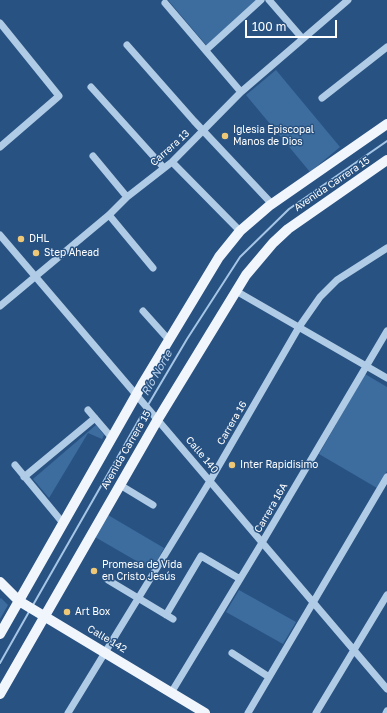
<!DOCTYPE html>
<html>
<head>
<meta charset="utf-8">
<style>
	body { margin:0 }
	#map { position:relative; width:387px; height:713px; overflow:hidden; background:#285282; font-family:"Golos Text",sans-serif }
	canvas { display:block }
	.scale { position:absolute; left:245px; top:20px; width:92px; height:18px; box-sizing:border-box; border:2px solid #fff; border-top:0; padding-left:5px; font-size:12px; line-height:14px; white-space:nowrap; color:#fff; -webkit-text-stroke:3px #285282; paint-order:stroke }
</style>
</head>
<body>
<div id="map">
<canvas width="387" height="713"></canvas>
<div class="scale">100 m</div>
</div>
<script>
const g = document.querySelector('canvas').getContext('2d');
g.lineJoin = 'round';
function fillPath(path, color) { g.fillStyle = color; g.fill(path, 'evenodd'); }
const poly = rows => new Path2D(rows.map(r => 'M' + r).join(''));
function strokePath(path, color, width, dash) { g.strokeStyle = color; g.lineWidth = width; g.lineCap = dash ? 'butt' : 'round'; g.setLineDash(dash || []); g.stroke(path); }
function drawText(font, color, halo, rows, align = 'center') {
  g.font = font + ' "Golos Text",sans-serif'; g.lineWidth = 3; g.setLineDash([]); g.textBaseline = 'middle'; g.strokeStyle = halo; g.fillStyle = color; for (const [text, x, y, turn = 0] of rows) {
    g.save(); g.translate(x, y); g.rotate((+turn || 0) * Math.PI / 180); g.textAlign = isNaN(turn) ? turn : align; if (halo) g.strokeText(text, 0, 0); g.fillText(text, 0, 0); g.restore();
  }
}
const green = poly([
	[168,0,260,0,207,46],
	[276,70,340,147,310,172,246,95],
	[365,374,387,387,387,471,377,488,319,454],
	[96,425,104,435,102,439,88,433,49,498,33,479],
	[108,515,164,548,152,570,95,537],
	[239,590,296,622,283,644,226,612],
	[1,598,8,605,0,619,0,599]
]);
const stream = poly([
	[148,405,187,339,240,257,289,209,387,141],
	[33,605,145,409],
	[0,663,30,610]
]);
const minor = poly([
	[269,0,302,38],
	[165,3,241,92],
	[0,23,59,96,0,147],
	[127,45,194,121,272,204],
	[206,50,261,0],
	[91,87,164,168],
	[322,98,387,47],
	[93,156,127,197],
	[172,162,240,231],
	[109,215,153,268],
	[0,235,387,689],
	[236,291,387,378],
	[0,306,109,215,127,197,172,162,241,92,348,0],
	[143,311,169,340],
	[88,410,112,438],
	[15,465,63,523],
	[24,477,95,418],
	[120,485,153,505],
	[108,580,173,619],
	[166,615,201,556,240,579],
	[232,653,269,677],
	[171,693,260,546,387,331],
	[68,713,210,481,299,327,320,297,337,280,387,248],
	[248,713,387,477],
	[316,713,387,595],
	[386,713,387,711]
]);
const major = poly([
	[0,582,19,601,205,713],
	[0,634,143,383,219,257,240,231,269,206,387,124],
	[0,694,158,419,246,275,273,243,288,229,387,160]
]);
const markers = [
	[225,136,4,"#eec777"],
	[21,239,4,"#eec777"],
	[36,253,4,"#eec777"],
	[232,465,4,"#eec777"],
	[94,571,4,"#eec777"],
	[67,612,4,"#eec777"]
];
const poiNames = [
	["Iglesia Episcopal",233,130],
	["Manos de Dios",233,142],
	["DHL",29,239],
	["Step Ahead",44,253],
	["Inter Rapidisimo",240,465],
	["Promesa de Vida",102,565],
	["en Cristo Jesús",102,577],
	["Art Box",75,612]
];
const streetNames = [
	["Carrera 13",170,148,-42],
	["Avenida Carrera 15",332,184,-34],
	["Carrera 16",232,423,-60],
	["Avenida Carrera 15",126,450,-60],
	["Calle 140",202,455,50],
	["Carrera 16A",271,508,-60],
	["Calle 142",107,639,31]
];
const waterNames = [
	["Río Norte",157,373,-60]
];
fillPath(green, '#3d6d9f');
strokePath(stream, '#a5c6e6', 2);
strokePath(minor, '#b0cbe6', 7);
strokePath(major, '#f1f6fd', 10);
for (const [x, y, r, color] of markers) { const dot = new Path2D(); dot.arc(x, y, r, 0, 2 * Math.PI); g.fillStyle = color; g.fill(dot); strokePath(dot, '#285282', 1.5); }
drawText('10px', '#fff', '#285282', poiNames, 'left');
drawText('10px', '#fff', '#285282', streetNames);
drawText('italic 11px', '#bcd4ee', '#285282', waterNames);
</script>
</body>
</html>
